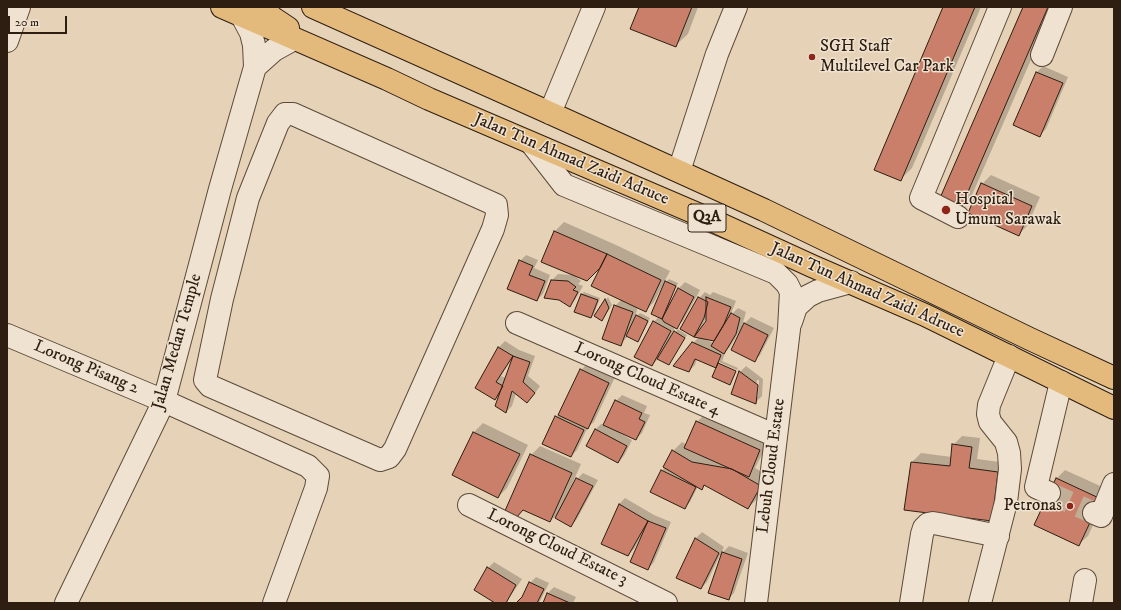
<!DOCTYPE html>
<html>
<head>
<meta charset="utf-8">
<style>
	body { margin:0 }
	#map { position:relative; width:1121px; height:610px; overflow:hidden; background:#e6d2b7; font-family:"IM FELL DW Pica",serif }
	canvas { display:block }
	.frame { position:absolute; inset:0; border:8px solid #2e1e12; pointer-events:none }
	.scale { position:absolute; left:8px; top:16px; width:59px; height:18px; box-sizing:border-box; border:2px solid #2e1e12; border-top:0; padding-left:5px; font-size:12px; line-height:14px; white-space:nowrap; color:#2e1e12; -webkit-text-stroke:3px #efe2d0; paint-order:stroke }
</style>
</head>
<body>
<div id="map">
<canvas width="1121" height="610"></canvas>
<div class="frame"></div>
<div class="scale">20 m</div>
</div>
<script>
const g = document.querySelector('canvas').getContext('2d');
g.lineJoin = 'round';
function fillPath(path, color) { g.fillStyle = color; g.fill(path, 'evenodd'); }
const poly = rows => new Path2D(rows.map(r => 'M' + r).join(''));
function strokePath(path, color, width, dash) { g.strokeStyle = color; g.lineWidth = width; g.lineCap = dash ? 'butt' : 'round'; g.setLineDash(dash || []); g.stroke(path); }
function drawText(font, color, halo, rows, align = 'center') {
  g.font = font + ' "IM FELL DW Pica",serif'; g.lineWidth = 3; g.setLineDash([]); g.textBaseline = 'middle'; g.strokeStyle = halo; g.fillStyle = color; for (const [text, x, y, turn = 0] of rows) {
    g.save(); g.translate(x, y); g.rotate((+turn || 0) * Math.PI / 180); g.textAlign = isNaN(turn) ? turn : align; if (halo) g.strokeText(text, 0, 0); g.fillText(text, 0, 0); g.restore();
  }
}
const shadow = poly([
	[640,7,698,7,688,34,676,45],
	[944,7,981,7,912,168,900,180],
	[1024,7,1054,7,972,195,961,207],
	[1043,66,1068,77,1046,129,1040,135,1037,72],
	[991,175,1040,197,1027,226,1018,235,982,184],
	[564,222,616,245,670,271,654,302,645,311,638,307,634,319,640,313,650,318,640,338,638,341,628,336,620,345,615,306,622,299,602,265,542,261,555,231],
	[526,255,538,260,534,268,550,275,543,294,537,300,520,261],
	[558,274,574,275,581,281,578,284,583,286,575,300,569,306,552,280],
	[669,279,678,283,670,302,671,303,679,288,685,282,700,290,683,321,676,327,675,327,670,337,671,338,678,329,687,335,671,361,669,364,658,359,652,365,654,322,659,316,666,282],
	[584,292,600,298,594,314,591,317,581,295],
	[705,292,710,295,713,292,736,301,730,316,738,308,746,312,742,326,751,317,774,328,760,355,754,361,739,332,730,347,726,351,722,361,738,368,737,370,719,362,715,367,697,359,695,365,689,371,693,343,699,337,694,336,699,298],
	[707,316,707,322,701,328],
	[706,338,716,341,714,343,706,340],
	[608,297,612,305,604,317,595,316],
	[505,341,519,350,535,356,528,376,540,386,533,396,516,393,512,406,506,412,501,393,495,399,476,388,499,347],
	[511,360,512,361,506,378,501,376],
	[587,364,615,377,594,422,588,427,577,450,571,456,556,417,561,412,581,370],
	[719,364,736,372,730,384],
	[746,366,763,379,762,396,756,402,740,374,740,372],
	[757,380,759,380,758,396,756,396],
	[622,395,647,406,644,413,650,415,642,433,636,439,619,431,618,432,632,440,624,456,618,462,595,430,601,424,604,425,616,401],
	[706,413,769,441,755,468,770,476,757,499,748,508,706,484,702,488,698,486,690,502,684,508,651,492,673,451,682,442,687,445,697,422],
	[483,423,528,445,507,488,498,497,453,475,474,432],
	[962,436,980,438,977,459,1007,463,1001,511,912,462,921,453,952,457,953,445],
	[540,446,581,464,568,493,569,494,577,479,583,473,598,480,577,519,571,526,559,513,550,521,531,455],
	[1065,470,1109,490,1088,536,1078,545,1056,479],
	[625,498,654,515,671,522,654,562,648,569,641,538,640,538,634,549,627,555,619,504],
	[702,532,724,547,721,554,729,546,748,553,734,593,728,599,722,555,720,555,707,582,701,588,696,538],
	[494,562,522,579,506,603,497,603,488,568],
	[536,577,549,583,539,603,517,603,523,598,530,583],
	[554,587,576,597,573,603,544,603,548,593]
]);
const building = poly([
	[639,7,692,7,676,47,630,29,639,7],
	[943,7,975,7,901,181,874,170,943,7],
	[1023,7,1048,7,961,208,940,198,1023,7],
	[1036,72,1063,83,1040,137,1013,125,1036,72],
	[981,183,1032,206,1019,236,968,213,981,183],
	[554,231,607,254,600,268,587,281,541,262,554,231],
	[607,254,661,280,646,312,591,286,607,254],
	[519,260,533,266,529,275,545,281,537,301,507,289,519,260],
	[551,280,568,281,576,287,573,290,578,292,570,307,559,300,544,298,551,280],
	[665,281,676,286,662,319,651,314,665,281],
	[678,288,694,297,677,329,664,322,662,319,678,288],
	[581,294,598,300,591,318,574,312,581,294],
	[698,297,708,302,704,318,694,337,680,329,698,297],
	[706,297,731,307,724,324,714,341,694,337,706,321,706,297],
	[605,299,609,308,602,321,594,316,605,299],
	[614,305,633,312,621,346,602,339,614,305],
	[731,313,740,318,736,334,724,354,711,346,731,313],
	[636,315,648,321,638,342,626,336,636,315],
	[653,321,671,331,652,366,634,357,653,321],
	[744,323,768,335,755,362,731,350,744,323],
	[674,331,685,338,669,365,657,359,674,331],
	[692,342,721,355,716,368,695,359,689,372,673,366,692,342],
	[498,347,513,356,496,382,503,386,495,400,475,388,498,347],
	[513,356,530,362,523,382,535,393,527,403,512,391,506,413,495,406,513,356],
	[718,363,736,371,730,385,712,377,718,363],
	[580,369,609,383,588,429,558,415,580,369],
	[739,371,758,385,756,404,731,394,739,371],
	[615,400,642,413,639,419,645,422,636,440,603,425,615,400],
	[555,416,584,430,571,457,542,444,555,416],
	[696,421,760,450,749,477,684,448,696,421],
	[595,429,627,446,618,463,586,446,595,429],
	[473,432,520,454,498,498,452,475,473,432],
	[952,444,972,447,969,468,998,472,992,521,904,510,911,462,950,466,952,444],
	[672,450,692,462,732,469,761,486,748,509,704,485,702,490,663,467,672,450],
	[530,454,572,473,550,522,523,510,516,518,504,513,530,454],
	[661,470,696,487,685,509,650,492,661,470],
	[576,478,593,486,571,527,555,518,576,478],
	[1056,478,1101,499,1079,546,1034,525,1056,478],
	[619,504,648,521,628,556,601,544,619,504],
	[648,521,666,528,648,570,630,562,648,521],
	[695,538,719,553,701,589,676,578,695,538],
	[722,552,742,559,729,600,708,593,722,552],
	[487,567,516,585,506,603,495,603,474,590,487,567],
	[529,582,544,589,537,603,516,603,522,597,529,582],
	[547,593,570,603,543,603,547,593]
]);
const minorTunnel = poly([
	[1049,493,1094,513]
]);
const minor = poly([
	[7,41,19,7],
	[1042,55,1061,7],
	[255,67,274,50,294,39],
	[550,113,594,7],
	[285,114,293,114,496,205,497,215,493,229,395,449,389,457,380,460,210,386,205,380,222,299,248,198,278,123,285,114],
	[532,144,564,185,776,273,787,284,791,292,789,329,756,603],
	[679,171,717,54,736,7],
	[958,217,921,198,1000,7],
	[791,322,796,307,808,296,818,291,851,282],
	[517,323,776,436],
	[7,335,164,401,308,466,318,476,316,488,274,603],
	[1049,493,1036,487,1061,382],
	[469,505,666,603],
	[1094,513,1101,516,1114,484],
	[66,603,164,401,220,189,255,67,254,45,251,33,242,16],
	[911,603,922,534,924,528,928,524,933,523,939,524,998,536],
	[980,603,1006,502,1010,469,1009,453,1006,442,990,422,988,414,989,405,1009,356],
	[1081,603,1085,580]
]);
const major = poly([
	[222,7,387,79,429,99,707,218,812,266,925,315,1114,408],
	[262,7,273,18,288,28],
	[313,7,550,113,764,210,1030,339,1114,378]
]);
const markers = [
	[812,57,4,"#8f2418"],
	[946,210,5,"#8f2418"],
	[1070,506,4,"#8f2418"]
];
const shields = [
	[707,218,38]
];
const shieldNames = [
	["Q3A",707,218]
];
const poiNames = [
	["SGH Staff",820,47],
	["Multilevel Car Park",820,67],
	["Hospital",955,200],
	["Umum Sarawak",955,220],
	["Petronas",1062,506,"right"]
];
const streetNames = [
	["Jalan Tun Ahmad Zaidi Adruce",571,160,23],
	["Jalan Tun Ahmad Zaidi Adruce",867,291,24],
	["Jalan Medan Temple",178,342,-74],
	["Lorong Pisang 2",86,368,23],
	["Lorong Cloud Estate 4",647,380,24],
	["Lebuh Cloud Estate",772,466,-83],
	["Lorong Cloud Estate 3",557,548,26]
];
fillPath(shadow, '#0003');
fillPath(building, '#c97f69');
strokePath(building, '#2e1e12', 1);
strokePath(minorTunnel, '#c1ae96', 22, [22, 11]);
strokePath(minor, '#5c4b3b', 24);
strokePath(major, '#2e1e12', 24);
strokePath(minor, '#efe2d0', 22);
strokePath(major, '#e3b97c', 22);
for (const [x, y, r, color] of markers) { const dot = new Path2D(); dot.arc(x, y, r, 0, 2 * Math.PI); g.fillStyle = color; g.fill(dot); strokePath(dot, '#efe2d0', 1.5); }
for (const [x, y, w] of shields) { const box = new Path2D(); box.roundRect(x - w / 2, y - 14, w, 28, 3); g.fillStyle = '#efe2d0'; g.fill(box); strokePath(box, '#2e1e12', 1); }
drawText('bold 16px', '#2e1e12', null, shieldNames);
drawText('17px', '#2e1e12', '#efe2d0', poiNames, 'left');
drawText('17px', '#2e1e12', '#efe2d0', streetNames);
</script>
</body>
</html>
